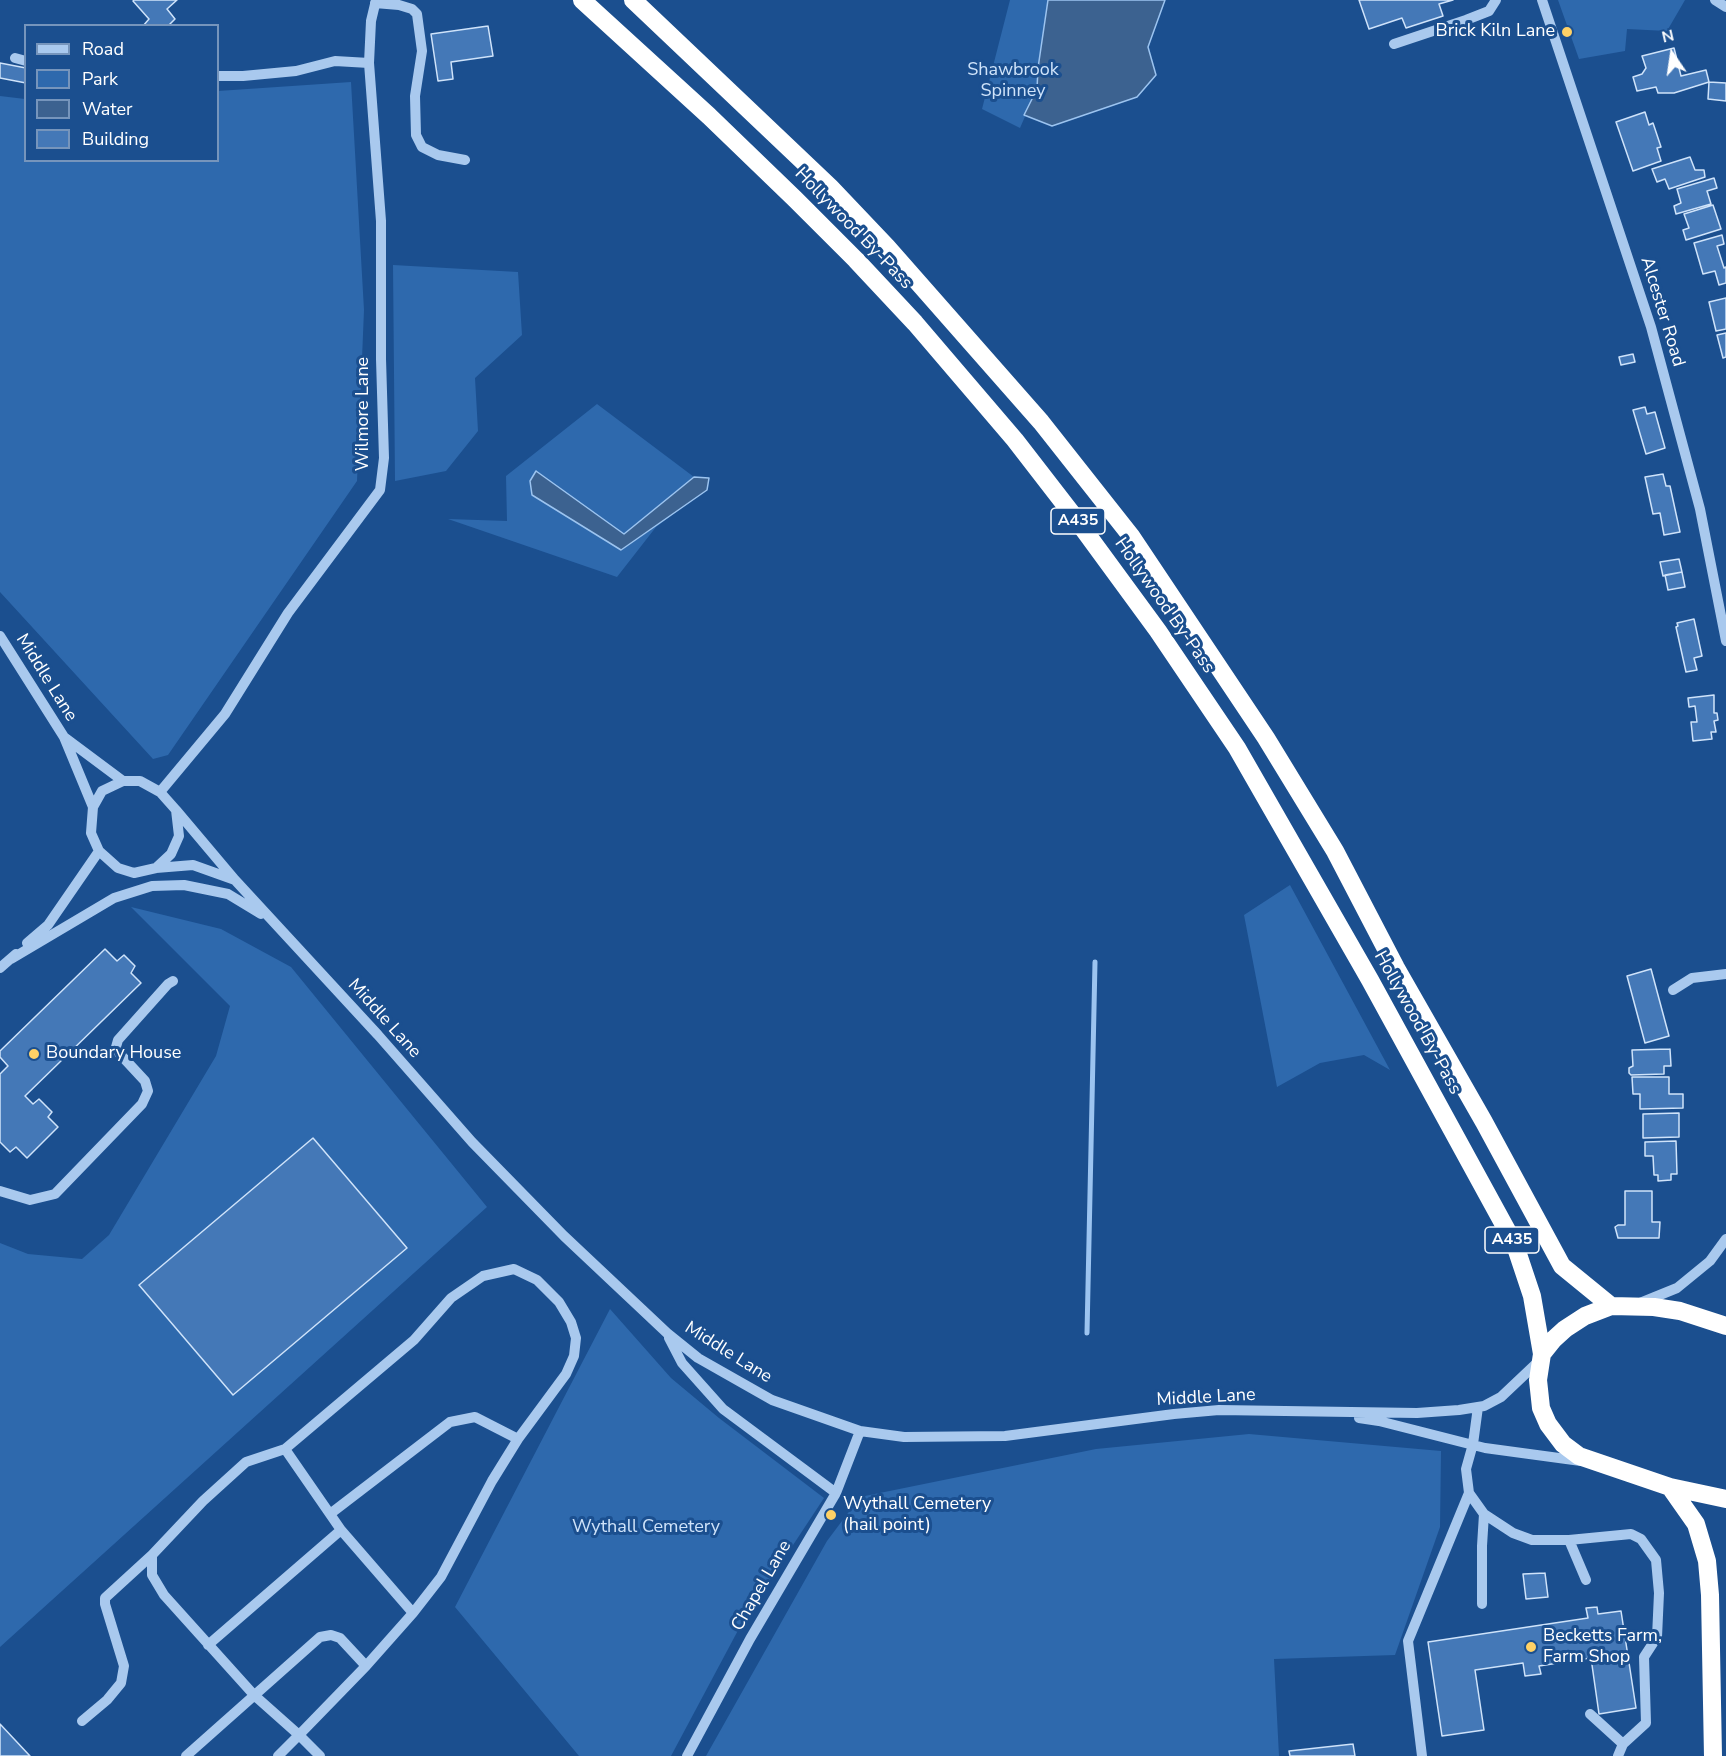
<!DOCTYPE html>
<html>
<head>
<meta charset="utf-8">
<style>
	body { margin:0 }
	#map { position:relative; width:1726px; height:1756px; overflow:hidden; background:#1b4f8f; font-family:"Nunito Sans",sans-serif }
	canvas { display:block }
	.legend { position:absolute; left:24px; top:24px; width:195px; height:138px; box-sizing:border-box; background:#1b4f8f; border:2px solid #7695bc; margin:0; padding:8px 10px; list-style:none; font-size:18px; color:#fff }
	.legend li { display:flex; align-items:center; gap:12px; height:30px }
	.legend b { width:30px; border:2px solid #7695bc }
	.north { position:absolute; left:1642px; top:24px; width:60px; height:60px; -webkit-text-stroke:4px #1b4f8f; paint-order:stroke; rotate:347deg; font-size:16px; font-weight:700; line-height:24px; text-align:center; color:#fff }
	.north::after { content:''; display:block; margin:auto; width:21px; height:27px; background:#fff; clip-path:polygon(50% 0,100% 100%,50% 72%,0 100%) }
</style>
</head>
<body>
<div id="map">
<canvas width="1726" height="1756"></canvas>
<ul class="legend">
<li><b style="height:8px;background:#a9c9ee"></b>Road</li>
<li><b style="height:16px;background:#2e69ad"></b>Park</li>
<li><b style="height:16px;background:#3c6290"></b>Water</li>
<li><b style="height:16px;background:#4478b7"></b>Building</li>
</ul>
<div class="north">N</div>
</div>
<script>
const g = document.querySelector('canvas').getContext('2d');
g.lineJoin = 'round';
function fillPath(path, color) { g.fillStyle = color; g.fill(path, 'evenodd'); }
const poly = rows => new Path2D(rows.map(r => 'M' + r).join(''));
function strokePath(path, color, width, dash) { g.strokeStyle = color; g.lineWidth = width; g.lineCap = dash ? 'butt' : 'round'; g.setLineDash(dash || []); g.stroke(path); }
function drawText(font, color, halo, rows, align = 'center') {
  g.font = font + ' "Nunito Sans",sans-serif'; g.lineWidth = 6; g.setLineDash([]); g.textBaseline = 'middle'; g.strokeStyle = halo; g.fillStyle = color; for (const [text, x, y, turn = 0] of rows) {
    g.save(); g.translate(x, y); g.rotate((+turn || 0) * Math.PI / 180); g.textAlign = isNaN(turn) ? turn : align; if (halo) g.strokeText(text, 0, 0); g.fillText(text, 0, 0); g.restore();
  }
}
const green = poly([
	[1010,0,1048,0,1038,68,1037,89,1020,128,982,109],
	[1558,0,1685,0,1667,31,1627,29,1625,51,1579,59],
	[351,82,364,310,357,481,168,755,153,759,0,592,0,96,25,99,26,160,218,160,218,91],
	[393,265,518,272,522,335,475,378,478,431,446,471,395,481],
	[597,404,694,477,673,494,687,504,656,527,617,577,448,519,507,521,506,476],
	[1290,885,1390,1070,1364,1055,1320,1063,1277,1087,1244,915],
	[131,907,221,929,291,967,487,1207,0,1647,0,1243,28,1254,82,1259,109,1235,216,1056,230,1006],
	[610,1309,671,1378,719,1418,824,1498,743,1621,671,1756,579,1756,455,1607],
	[1249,1434,1441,1451,1440,1527,1395,1655,1274,1659,1279,1756,706,1756,827,1541,860,1497,1096,1449]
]);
const water = poly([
	[1048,0,1165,0,1148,47,1156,75,1137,97,1052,126,1024,115,1037,89,1038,68,1048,0],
	[536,471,624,534,694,477,709,478,707,490,621,550,532,495,530,481,536,471]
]);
const stream = poly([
	[1087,1333,1095,962]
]);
const building = poly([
	[134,0,177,0,167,9,175,19,168,26,143,26,149,19,133,1,134,0],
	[1359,0,1453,0,1439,4,1443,16,1406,28,1402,18,1369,29,1359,0],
	[488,26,493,56,451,62,453,79,438,81,431,34,488,26],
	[1674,48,1681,76,1706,70,1709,82,1674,93,1658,93,1656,87,1637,91,1633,77,1642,74,1646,68,1642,56,1674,48],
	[0,63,26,68,26,83,0,78,0,63],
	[1709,82,1726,83,1726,101,1708,99,1709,82],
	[1645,112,1649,125,1653,123,1661,147,1657,148,1661,161,1633,171,1616,122,1645,112],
	[1690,157,1695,170,1704,170,1705,177,1669,189,1665,179,1657,182,1652,169,1690,157],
	[1714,178,1717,188,1707,191,1711,204,1676,214,1674,206,1681,203,1677,189,1714,178],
	[1713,205,1721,229,1686,240,1683,230,1689,228,1684,214,1713,205],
	[1722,235,1724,244,1717,246,1724,268,1726,267,1726,283,1719,285,1715,271,1703,274,1694,243,1722,235],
	[1726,298,1726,329,1716,331,1709,302,1726,298],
	[1726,333,1726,357,1723,358,1717,335,1726,333],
	[1633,354,1635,362,1621,365,1619,357,1633,354],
	[1645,407,1647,414,1655,412,1665,448,1646,454,1633,410,1645,407],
	[1663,474,1666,486,1670,486,1680,532,1664,535,1660,513,1653,514,1645,477,1663,474],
	[1679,559,1682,572,1663,576,1660,562,1679,559],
	[1682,572,1685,587,1668,590,1665,575,1682,572],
	[1694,619,1702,656,1694,658,1697,670,1686,672,1676,627,1678,626,1677,623,1694,619],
	[1714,695,1714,713,1717,713,1718,720,1714,721,1716,732,1711,732,1712,739,1693,741,1691,722,1697,722,1695,706,1689,707,1688,698,1714,695],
	[105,949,117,961,124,955,135,966,131,973,141,983,25,1096,33,1104,39,1099,52,1112,48,1117,58,1127,27,1158,16,1147,10,1152,0,1142,0,1074,8,1066,0,1057,0,1051,105,949],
	[1651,969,1669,1036,1645,1043,1627,976,1651,969],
	[1670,1049,1671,1066,1664,1066,1664,1074,1631,1075,1629,1073,1629,1068,1633,1066,1632,1050,1670,1049],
	[1632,1077,1669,1077,1669,1094,1683,1094,1683,1108,1640,1109,1640,1094,1633,1094,1632,1077],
	[1679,1113,1679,1137,1643,1138,1643,1114,1679,1113],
	[313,1138,407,1248,233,1395,139,1285,313,1138],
	[1676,1141,1677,1174,1671,1174,1671,1180,1658,1181,1658,1175,1654,1175,1653,1156,1645,1156,1645,1142,1676,1141],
	[1625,1191,1652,1191,1652,1222,1660,1222,1659,1238,1618,1238,1615,1227,1618,1225,1625,1225,1625,1191],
	[1545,1573,1548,1597,1526,1599,1523,1574,1545,1573],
	[1597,1607,1598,1614,1621,1611,1636,1708,1599,1714,1591,1658,1539,1666,1541,1674,1525,1676,1523,1663,1475,1670,1484,1730,1442,1736,1428,1642,1588,1618,1586,1608,1597,1607],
	[0,1724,30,1756,0,1756,0,1724],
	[1353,1744,1355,1756,1290,1756,1289,1751,1353,1744]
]);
const minor = poly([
	[1542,0,1651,327,1700,509,1726,641],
	[1715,0,1726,7],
	[375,3,399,5,412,9,417,14,422,51,415,96,416,135,422,147,438,155,465,160],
	[1394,44,1466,20,1489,11,1496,0],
	[15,58,26,61],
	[218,76,243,76,296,71,335,61,369,63],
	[0,636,64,737,93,807],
	[64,737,123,781],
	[123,781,140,781,160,792,176,810,179,836,171,854,156,868,134,873,118,868,99,851,91,833,93,807,102,791,123,781],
	[160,792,225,714,288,613,380,490,384,458,381,359,381,221,369,63,371,21,376,0],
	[176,810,235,880,378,1035,472,1142,564,1236,667,1333,698,1358,772,1400,860,1431,904,1437,1005,1436,1174,1414,1219,1410,1417,1413,1459,1410,1484,1406,1501,1397,1538,1362],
	[156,868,193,865,235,880],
	[27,943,48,925,99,851],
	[11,959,114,898,152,886,184,885,228,894,261,914],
	[0,968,16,954],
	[1673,990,1692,978,1726,974],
	[0,1191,30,1200,55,1194,142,1104,148,1091,145,1081,119,1053,116,1047,118,1040,168,984,173,981],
	[1640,1303,1677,1288,1710,1261,1726,1239],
	[669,1338,682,1363,723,1409,836,1493],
	[1478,1407,1473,1444,1466,1469,1469,1493,1484,1514,1513,1533,1532,1540,1569,1540,1631,1534,1641,1539,1656,1560,1659,1593,1657,1637,1644,1657,1646,1723,1623,1744,1618,1756],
	[1359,1418,1379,1421,1485,1448,1581,1461],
	[285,1449,341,1530,413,1613],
	[330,1514,450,1422,475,1417,518,1439],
	[1569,1540,1586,1580],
	[1482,1604,1482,1546,1484,1514],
	[208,1645,341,1530],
	[1590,1714,1623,1744],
	[82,1721,107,1700,121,1683,124,1666,105,1604,105,1598,152,1555],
	[186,1756,320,1637,331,1635,340,1638,366,1666],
	[278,1756,299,1735,366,1666,413,1613,441,1577,492,1481,518,1439,566,1374,574,1356,576,1338,571,1322,559,1302,537,1280,514,1269,483,1276,451,1298,414,1340,285,1449,246,1462,203,1501,152,1555,152,1575,164,1595,254,1695,299,1735,320,1756],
	[687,1756,750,1639,836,1493,860,1431],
	[1422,1756,1408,1641,1469,1493]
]);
const highway = poly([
	[582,0,709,116,795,199,856,260,915,323,1015,440,1073,515,1158,631,1237,748,1370,980,1515,1245,1532,1296,1542,1354],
	[633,0,830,187,887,247,1041,422,1131,536,1266,738,1335,851,1396,968,1484,1122,1562,1266,1611,1306],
	[1726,1326,1680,1311,1654,1307,1611,1306,1585,1316,1565,1329,1554,1339,1542,1354,1538,1380,1541,1408,1548,1424,1563,1444,1579,1456,1670,1487,1726,1499],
	[1670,1487,1696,1524,1707,1561,1710,1595,1713,1756]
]);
const markers = [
	[1567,32,6,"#ffd166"],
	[34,1054,6,"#ffd166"],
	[831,1515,6,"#ffd166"],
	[1531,1647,6,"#ffd166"]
];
const shields = [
	[1078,521,54],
	[1512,1240,54]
];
const shieldNames = [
	["A435",1078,521],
	["A435",1512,1240]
];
const poiNames = [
	["Brick Kiln Lane",1555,32,"right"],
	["Boundary House",46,1054],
	["Wythall Cemetery",843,1505],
	["(hail point)",843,1526],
	["Becketts Farm,",1543,1637],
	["Farm Shop",1543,1658]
];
const parkNames = [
	["Shawbrook",1013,71],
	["Spinney",1013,92],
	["Wythall Cemetery",646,1528]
];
const streetNames = [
	["Hollywood By-Pass",853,229,46],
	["Alcester Road",1662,312,73],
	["Wilmore Lane",364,414,-90],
	["Hollywood By-Pass",1164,606,55],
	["Middle Lane",46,678,58],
	["Middle Lane",384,1019,48],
	["Hollywood By-Pass",1417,1023,61],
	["Middle Lane",728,1353,32],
	["Middle Lane",1206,1398,-3],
	["Chapel Lane",762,1586,-60]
];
fillPath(green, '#2e69ad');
fillPath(water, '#3c6290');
strokePath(water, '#9cc4f0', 1.5);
strokePath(stream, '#9cc4f0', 5);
fillPath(building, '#4478b7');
strokePath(building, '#cfe3fa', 1.5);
strokePath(minor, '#a9c9ee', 10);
strokePath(highway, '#fff', 18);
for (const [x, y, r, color] of markers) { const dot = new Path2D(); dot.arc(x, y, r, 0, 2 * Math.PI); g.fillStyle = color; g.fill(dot); strokePath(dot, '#1b4f8f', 2); }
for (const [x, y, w] of shields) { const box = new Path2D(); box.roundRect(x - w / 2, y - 13, w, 26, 4.5); g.fillStyle = '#1b4f8f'; g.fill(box); strokePath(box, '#fff', 1.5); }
drawText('bold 16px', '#fff', null, shieldNames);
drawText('18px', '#fff', '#1b4f8f', poiNames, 'left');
drawText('18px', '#cfe3fa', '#1b4f8f', parkNames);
drawText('18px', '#fff', '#1b4f8f', streetNames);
</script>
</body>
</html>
